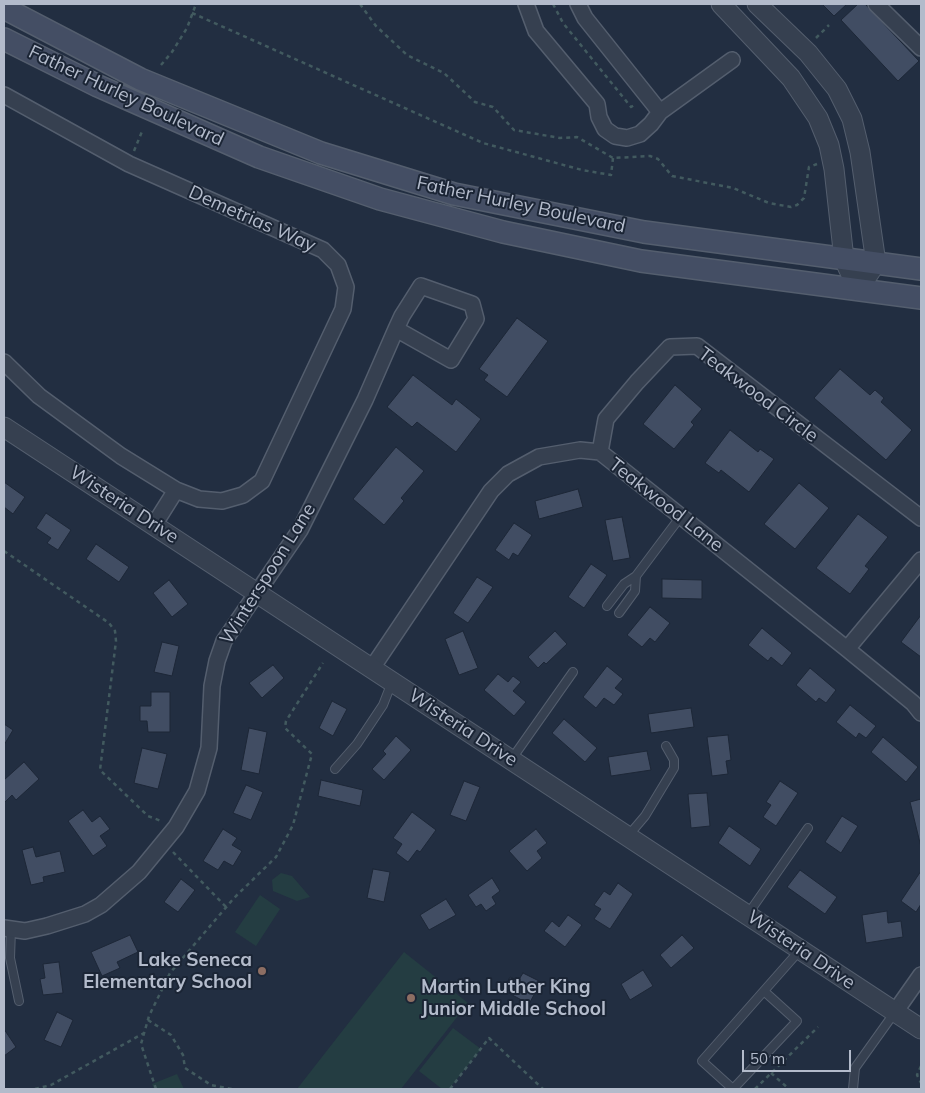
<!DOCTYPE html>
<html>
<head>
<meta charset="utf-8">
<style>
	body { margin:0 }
	#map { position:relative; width:925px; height:1093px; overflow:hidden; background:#222e41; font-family:Mulish,sans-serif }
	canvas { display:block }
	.frame { position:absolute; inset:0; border:5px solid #b3bbcb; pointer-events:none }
	.scale { position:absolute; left:742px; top:1050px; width:109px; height:22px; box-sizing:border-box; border:2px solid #b3bbcb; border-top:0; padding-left:6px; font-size:15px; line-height:18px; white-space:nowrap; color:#b3bbcb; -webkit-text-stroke:4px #1b2535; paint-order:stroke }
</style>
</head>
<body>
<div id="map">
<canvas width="925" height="1093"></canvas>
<div class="frame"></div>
<div class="scale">50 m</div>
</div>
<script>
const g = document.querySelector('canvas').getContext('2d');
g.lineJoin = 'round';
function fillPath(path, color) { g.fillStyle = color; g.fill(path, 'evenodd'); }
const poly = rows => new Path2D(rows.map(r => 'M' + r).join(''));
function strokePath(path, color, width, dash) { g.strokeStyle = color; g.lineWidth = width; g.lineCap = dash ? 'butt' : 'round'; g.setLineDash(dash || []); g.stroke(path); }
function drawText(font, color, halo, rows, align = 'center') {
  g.font = font + ' Mulish,sans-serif'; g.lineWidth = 4; g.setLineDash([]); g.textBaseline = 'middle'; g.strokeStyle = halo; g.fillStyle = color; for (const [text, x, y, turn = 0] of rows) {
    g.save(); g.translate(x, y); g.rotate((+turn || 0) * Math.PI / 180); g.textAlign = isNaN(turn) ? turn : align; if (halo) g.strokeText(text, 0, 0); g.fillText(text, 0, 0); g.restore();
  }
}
const green = poly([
	[281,873,292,876,310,897,297,901,273,891,272,880],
	[260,895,280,909,256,946,235,932],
	[404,952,468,1003,401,1089,297,1089],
	[453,1028,481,1049,449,1089,442,1089,419,1071],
	[177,1074,184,1089,154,1089,152,1084]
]);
const building = poly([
	[822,4,847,4,834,16,822,4],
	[858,4,865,4,919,61,898,81,841,20,858,4],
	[517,318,548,341,507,397,484,380,488,375,479,369,517,318],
	[840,369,870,395,875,390,884,398,881,402,912,430,886,460,814,398,840,369],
	[413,375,452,405,456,399,481,419,456,452,417,422,412,427,387,407,413,375],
	[675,385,702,409,691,422,694,425,674,449,643,424,675,385],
	[730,430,758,452,760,449,774,459,749,492,721,470,719,473,705,463,730,430],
	[396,447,424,471,401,498,404,501,384,525,353,499,396,447],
	[4,482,25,497,13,514,4,507,4,482],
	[799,483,829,508,795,549,764,524,799,483],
	[578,489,583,507,539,519,535,501,578,489],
	[46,513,71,530,58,550,47,543,51,538,36,528,46,513],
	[858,514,888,537,865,566,869,569,850,594,816,568,858,514],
	[622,517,630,558,613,561,605,520,622,517],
	[514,523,532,535,518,556,513,553,509,560,495,550,514,523],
	[96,544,129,567,119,582,86,559,96,544],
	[591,564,607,575,584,608,568,597,591,564],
	[477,577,493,587,468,623,453,613,477,577],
	[662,579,702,580,702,599,662,598,662,579],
	[169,580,188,604,172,617,153,593,169,580],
	[650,607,670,623,655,642,650,638,642,647,627,635,650,607],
	[921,615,921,657,901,642,921,615],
	[762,628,792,653,782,666,771,657,768,661,748,645,762,628],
	[463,631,478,668,459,675,445,639,463,631],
	[555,631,567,644,546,664,544,662,538,668,528,657,555,631],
	[162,642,179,646,172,676,154,672,162,642],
	[273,665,284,678,262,698,249,683,273,665],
	[607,666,623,679,615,688,623,694,614,705,604,698,596,708,583,697,607,666],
	[810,668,836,690,826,703,819,698,816,702,796,685,810,668],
	[498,674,508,682,513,676,521,682,513,691,526,702,514,716,484,690,498,674],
	[151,692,170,692,170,732,148,732,147,721,140,721,140,706,151,706,151,692],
	[332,701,347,709,333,736,319,728,332,701],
	[850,705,876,726,866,738,859,733,856,738,836,722,850,705],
	[691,708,694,727,651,733,648,714,691,708],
	[564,719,597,748,585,762,552,733,564,719],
	[4,724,13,730,4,745,4,724],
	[249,728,267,732,259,774,241,770,249,728],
	[728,735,731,760,726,761,728,774,712,776,707,737,728,735],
	[396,736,411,750,384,780,372,769,386,754,383,751,396,736],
	[883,737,918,767,906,782,871,752,883,737],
	[142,748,167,754,158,789,134,783,142,748],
	[647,751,651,770,611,776,608,757,647,751],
	[24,762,39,779,16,800,12,795,4,803,4,780,24,762],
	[321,780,363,790,360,806,318,796,321,780],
	[464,781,480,787,466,821,450,815,464,781],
	[780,781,798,793,776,826,763,817,771,805,766,802,780,781],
	[246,785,263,792,251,820,233,813,246,785],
	[707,793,710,826,691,828,688,794,707,793],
	[921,799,921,847,910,802,921,799],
	[83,810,92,822,100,816,110,829,100,836,107,846,93,856,68,821,83,810],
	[412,812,436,830,420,852,417,850,408,862,396,853,402,844,393,838,412,812],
	[842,816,858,826,841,853,825,842,842,816],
	[729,826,761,849,750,866,718,843,729,826],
	[223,829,237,838,232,845,242,851,233,866,224,861,218,870,203,861,223,829],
	[536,829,547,843,537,851,542,858,527,871,509,851,536,829],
	[33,847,36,857,60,851,65,872,43,877,44,882,31,885,22,850,33,847],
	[373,869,390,872,384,902,367,898,373,869],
	[800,870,837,897,825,914,787,887,800,870],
	[921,871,921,904,916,912,901,901,921,871],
	[492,878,500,891,492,897,496,904,486,911,481,904,476,907,468,895,492,878],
	[181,879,195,890,178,912,164,902,181,879],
	[618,883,633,894,610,929,594,919,601,909,594,905,604,891,610,895,618,883],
	[446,899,456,915,429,930,420,915,446,899],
	[887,911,888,923,901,921,903,937,866,943,862,915,887,911],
	[568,915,582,925,565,947,544,931,552,921,559,927,568,915],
	[130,935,138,952,117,962,120,968,102,976,91,952,130,935],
	[682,935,694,948,671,968,660,955,682,935],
	[59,962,63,993,43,995,40,979,45,978,43,964,59,962],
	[643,970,653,986,630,1000,621,984,643,970],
	[523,973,541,982,529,1004,503,990,510,977,518,981,523,973],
	[57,1012,73,1020,61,1047,44,1040,57,1012],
	[4,1029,16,1047,4,1056,4,1029]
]);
const path = poly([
	[360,4,376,26,407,55,444,73,475,102,493,107,514,130,560,138,577,137,613,158,650,156,658,159,672,176,733,188,769,203,791,207,797,205,804,198,809,167,817,164],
	[553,4,563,23,631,107,636,104],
	[192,13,483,143,582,170,611,175,613,158],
	[816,38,829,25],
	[161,65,172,52,187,28,196,4],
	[134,151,143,129],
	[4,551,109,623,115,631,116,641,100,770,148,816,161,821],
	[173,852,226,907],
	[148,1020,171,1035,183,1055,185,1068,211,1085,232,1089],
	[921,1066,917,1075,921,1083],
	[771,1073,789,1089],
	[35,1089,51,1085,144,1033],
	[156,1089,141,1044,149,1016,170,973,234,898,276,857,293,825,312,754,285,728,286,721,323,663],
	[450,1089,489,1038,543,1089],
	[755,1089,818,1027]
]);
const service = poly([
	[607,606,624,584,636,576],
	[619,613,635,591,636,576,681,516],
	[511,760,573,672],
	[335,769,357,744,383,705,392,682],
	[628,836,645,816,674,768,674,760,666,746],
	[748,914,808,828],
	[11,929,10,958,19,1001],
	[765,992,797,1021,733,1089,702,1061,800,950],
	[853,1089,855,1068,895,1012]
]);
const minor = poly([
	[526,4,536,31,597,104,599,117,605,129,615,136,627,138,640,134,651,124,660,112,732,60],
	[578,4,585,18,660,112],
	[876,4,921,48],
	[4,95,129,164,323,250,338,265,346,287,343,309,262,481,243,495,222,501,199,499,176,490,154,525],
	[4,362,39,396,121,456,176,490],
	[600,452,606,419,637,382,670,347,697,346,921,518],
	[847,649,921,560],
	[372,668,491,491,508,474,539,457,580,450,600,452,629,475,847,649,913,703,921,713],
	[4,928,25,931,47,926,85,914,101,905,139,872,176,827,197,791,209,748,212,686,217,661,224,641,300,530,365,400,396,329,402,316,421,286,472,304,476,319,451,360,396,329],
	[895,1012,921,975]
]);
const tertiary = poly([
	[721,4,791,78,818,118,829,145,834,169,844,259,858,290],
	[757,4,808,53,837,89,852,119,860,152,876,263,858,290],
	[4,427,921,1029]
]);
const secondary = poly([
	[4,8,140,79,321,153,454,194,644,232,921,269],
	[4,39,98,86,259,157,380,199,503,232,641,261,921,298]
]);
const markers = [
	[262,971,5,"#8d6e63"],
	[411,998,5,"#8d6e63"]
];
const streetNames = [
	["Father Hurley Boulevard",126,96,25],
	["Father Hurley Boulevard",521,205,12],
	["Demetrias Way",252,219,24],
	["Teakwood Circle",758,395,37],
	["Wisteria Drive",124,505,33],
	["Teakwood Lane",666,505,38],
	["Winterspoon Lane",268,574,-58],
	["Wisteria Drive",463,728,33],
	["Wisteria Drive",801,950,34]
];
const poiNames = [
	["Lake Seneca",252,960],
	["Elementary School",252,982],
	["Martin Luther King",421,987,"left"],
	["Junior Middle School",421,1009,"left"]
];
fillPath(green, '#243d42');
fillPath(building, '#414d63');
strokePath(building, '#1d2737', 1);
strokePath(service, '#545e6e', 10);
strokePath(minor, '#545e6e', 18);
strokePath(tertiary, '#545e6e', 21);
strokePath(secondary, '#545e6e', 24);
strokePath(path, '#425a5f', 2.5, [4, 4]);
strokePath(service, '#364050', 8);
strokePath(minor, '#364050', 15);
strokePath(tertiary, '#364050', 19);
strokePath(secondary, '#444e64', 21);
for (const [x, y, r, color] of markers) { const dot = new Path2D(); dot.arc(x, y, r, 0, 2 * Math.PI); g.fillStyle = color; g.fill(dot); strokePath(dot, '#1b2535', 2); }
drawText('19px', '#b3bbcb', '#1b2535', streetNames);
drawText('bold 19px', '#b3bbcb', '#1b2535', poiNames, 'right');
</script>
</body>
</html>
